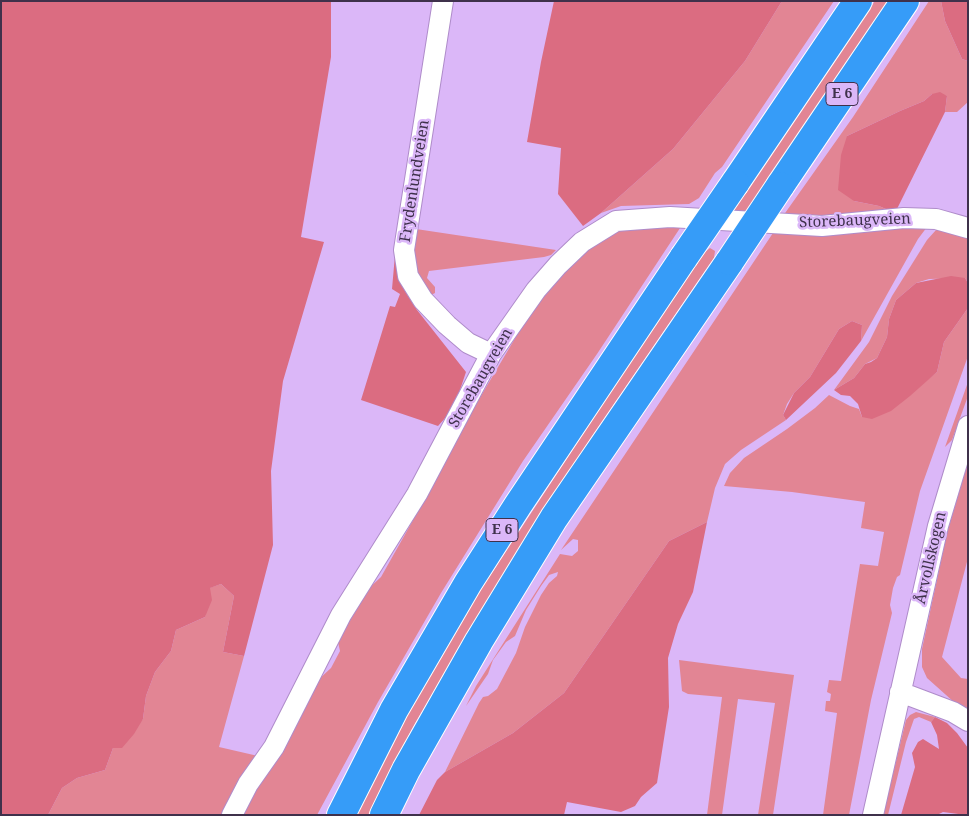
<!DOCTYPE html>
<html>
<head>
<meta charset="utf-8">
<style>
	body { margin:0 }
	#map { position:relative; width:969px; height:816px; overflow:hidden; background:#dbb7f8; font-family:"Noto Serif",serif }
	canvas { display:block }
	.frame { position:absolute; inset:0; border:2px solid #3f314b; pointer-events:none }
</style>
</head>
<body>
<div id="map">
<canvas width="969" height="816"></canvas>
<div class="frame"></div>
</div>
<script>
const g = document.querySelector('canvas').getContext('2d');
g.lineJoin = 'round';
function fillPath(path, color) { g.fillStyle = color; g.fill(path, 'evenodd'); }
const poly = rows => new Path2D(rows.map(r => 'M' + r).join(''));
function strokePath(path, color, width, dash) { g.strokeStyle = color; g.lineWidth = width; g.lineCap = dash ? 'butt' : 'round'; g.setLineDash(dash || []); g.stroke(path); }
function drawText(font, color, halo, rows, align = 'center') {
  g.font = font + ' "Noto Serif",serif'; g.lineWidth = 5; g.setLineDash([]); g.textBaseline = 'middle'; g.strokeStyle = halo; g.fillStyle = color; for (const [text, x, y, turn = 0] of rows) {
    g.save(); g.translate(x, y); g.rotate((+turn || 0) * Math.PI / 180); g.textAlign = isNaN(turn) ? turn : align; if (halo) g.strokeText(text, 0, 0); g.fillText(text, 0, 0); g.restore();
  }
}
const green = poly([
	[782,1,834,1,722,167,715,173,699,198,689,204,621,206,601,213,673,149,745,61],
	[875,1,890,1,744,214,733,212],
	[929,1,941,1,945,21,962,59,968,61,968,102,957,112,945,112,947,96,932,94,924,101,900,111,847,136,854,201,879,206,895,213,832,218,783,216,853,117],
	[684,222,597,354,523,461,441,593,378,702,317,815,240,815,318,680,331,668,340,651,338,642,341,633,366,591,381,577,412,522,453,443,536,303,584,250,615,227],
	[896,226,927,227,918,239,861,341,862,325,852,321,839,329,810,377,794,393,787,404,783,415,786,420,741,450,725,464,715,488,707,522,669,541,564,693,513,733,445,772,479,703,483,697,488,696,497,689,516,653,525,627,541,595,549,583,557,576,558,572,549,575,541,586,526,610,515,636,506,642,493,660,488,674,466,706,476,686,560,554,572,556,578,551,578,540,573,539,561,550,775,230],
	[416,229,556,250,551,255,544,257,429,271,427,278,435,287,435,293,429,296,417,278,412,257],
	[944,229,968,235,968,283,965,278,929,279,916,283,896,300,889,319,887,337,877,358,865,364,854,378,834,390,869,342,892,296,927,240,936,230],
	[710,248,715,251,714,258,709,265,592,436,471,627,413,727,368,815,356,815,406,717,476,597,608,396,705,252],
	[968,308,968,356,920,491,900,575,897,577,893,588,890,605,892,613,871,700,849,815,823,815,837,713,825,711,826,701,830,701,831,694,827,692,829,680,841,681,860,564,878,566,884,532,861,528,865,502,792,492,724,486,730,473,744,458,787,429,815,408,829,395,850,406,859,409,862,417,923,383,937,372,944,342],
	[968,382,968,396,952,440,945,447],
	[968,462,968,558,942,657,961,678,968,679,968,710,955,703,927,678,922,667,922,649,947,533],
	[221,584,234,596,223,652,244,656,219,747,258,756,232,795,221,815,48,815,62,788,77,778,105,770,113,748,143,719,146,696,155,672,171,651,176,630,205,617,209,588],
	[679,660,794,675,773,815,758,815,775,703,738,699,722,815,707,815,722,697,688,694,682,691],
	[916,712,935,717,931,722,919,717,914,719,906,742,888,815,883,815,906,720,910,715]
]);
const forest = poly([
	[1,1,331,1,331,57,301,237,324,242,283,381,271,471,273,545,244,656,223,652,234,596,221,584,210,588,212,600,205,617,176,630,171,651,155,672,146,696,143,719,134,734,122,748,113,748,105,770,77,778,62,788,48,815,1,815],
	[554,1,782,1,745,61,673,149,601,213,583,226,558,194,561,148,527,142,541,62],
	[941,1,968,1,968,61,962,59,945,21],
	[940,92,947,96,945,112,895,213,879,206,854,201,838,190,841,155,847,136,900,111,924,101,932,94],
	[395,255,405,291,417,310,466,372,460,390,447,416,438,426,361,400,390,306,395,307,400,294,392,289],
	[951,276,965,278,968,283,968,308,944,342,937,372,910,396,891,411,872,419,862,417,858,404,850,396,841,395,834,390,854,378,865,364,871,362,877,358,887,337,889,319,896,300,916,283],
	[852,321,862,325,861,341,836,373,786,420,783,415,794,393,810,377,839,329],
	[707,522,693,592,678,624,668,658,669,707,657,783,641,797,635,806,621,812,567,802,564,815,419,815,437,780,445,772,513,733,564,693,669,541],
	[935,717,947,723,957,733,968,748,968,812,966,815,943,812,937,815,901,815,915,767,912,753,918,742,923,739,939,749,937,735,931,722]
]);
const minor = poly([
	[443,1,404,250,408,276,423,300,447,325,468,343,491,354],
	[900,692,953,712,968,721],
	[232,815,248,784,274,747,341,615,417,494,491,354,536,290,558,265,582,242,616,221,670,217,822,226,904,218,936,219,968,228],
	[873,815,938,526,968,426]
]);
const motorway = poly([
	[735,183,858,1],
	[780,186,905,1],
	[341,815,394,710,468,583,518,505,684,257],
	[384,815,406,770,479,641,554,518,730,261]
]);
const motorwayBridge = poly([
	[684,257,735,183],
	[730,261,780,186]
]);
const shields = [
	[842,94,32],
	[502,530,32]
];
const shieldNames = [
	["E 6",842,94],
	["E 6",502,530]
];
const streetNames = [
	["Frydenlundveien",415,181,-81],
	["Storebaugveien",855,221,-2],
	["Storebaugveien",481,378,-60],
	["Årvollskogen",931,558,-77]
];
fillPath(green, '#e28594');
fillPath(forest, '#db6c81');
strokePath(minor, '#af8cca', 22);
strokePath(motorway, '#fff', 30);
strokePath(minor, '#fff', 20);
strokePath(motorway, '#369cf8', 28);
strokePath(motorwayBridge, '#fff', 30, []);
strokePath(motorwayBridge, '#369cf8', 28);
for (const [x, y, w] of shields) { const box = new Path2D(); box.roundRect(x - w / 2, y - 11.5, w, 23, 4); g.fillStyle = '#dbb7f8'; g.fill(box); strokePath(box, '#3f314b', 1); }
drawText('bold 14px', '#3f314b', null, shieldNames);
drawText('15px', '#3f314b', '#dbb7f8', streetNames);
</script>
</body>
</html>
